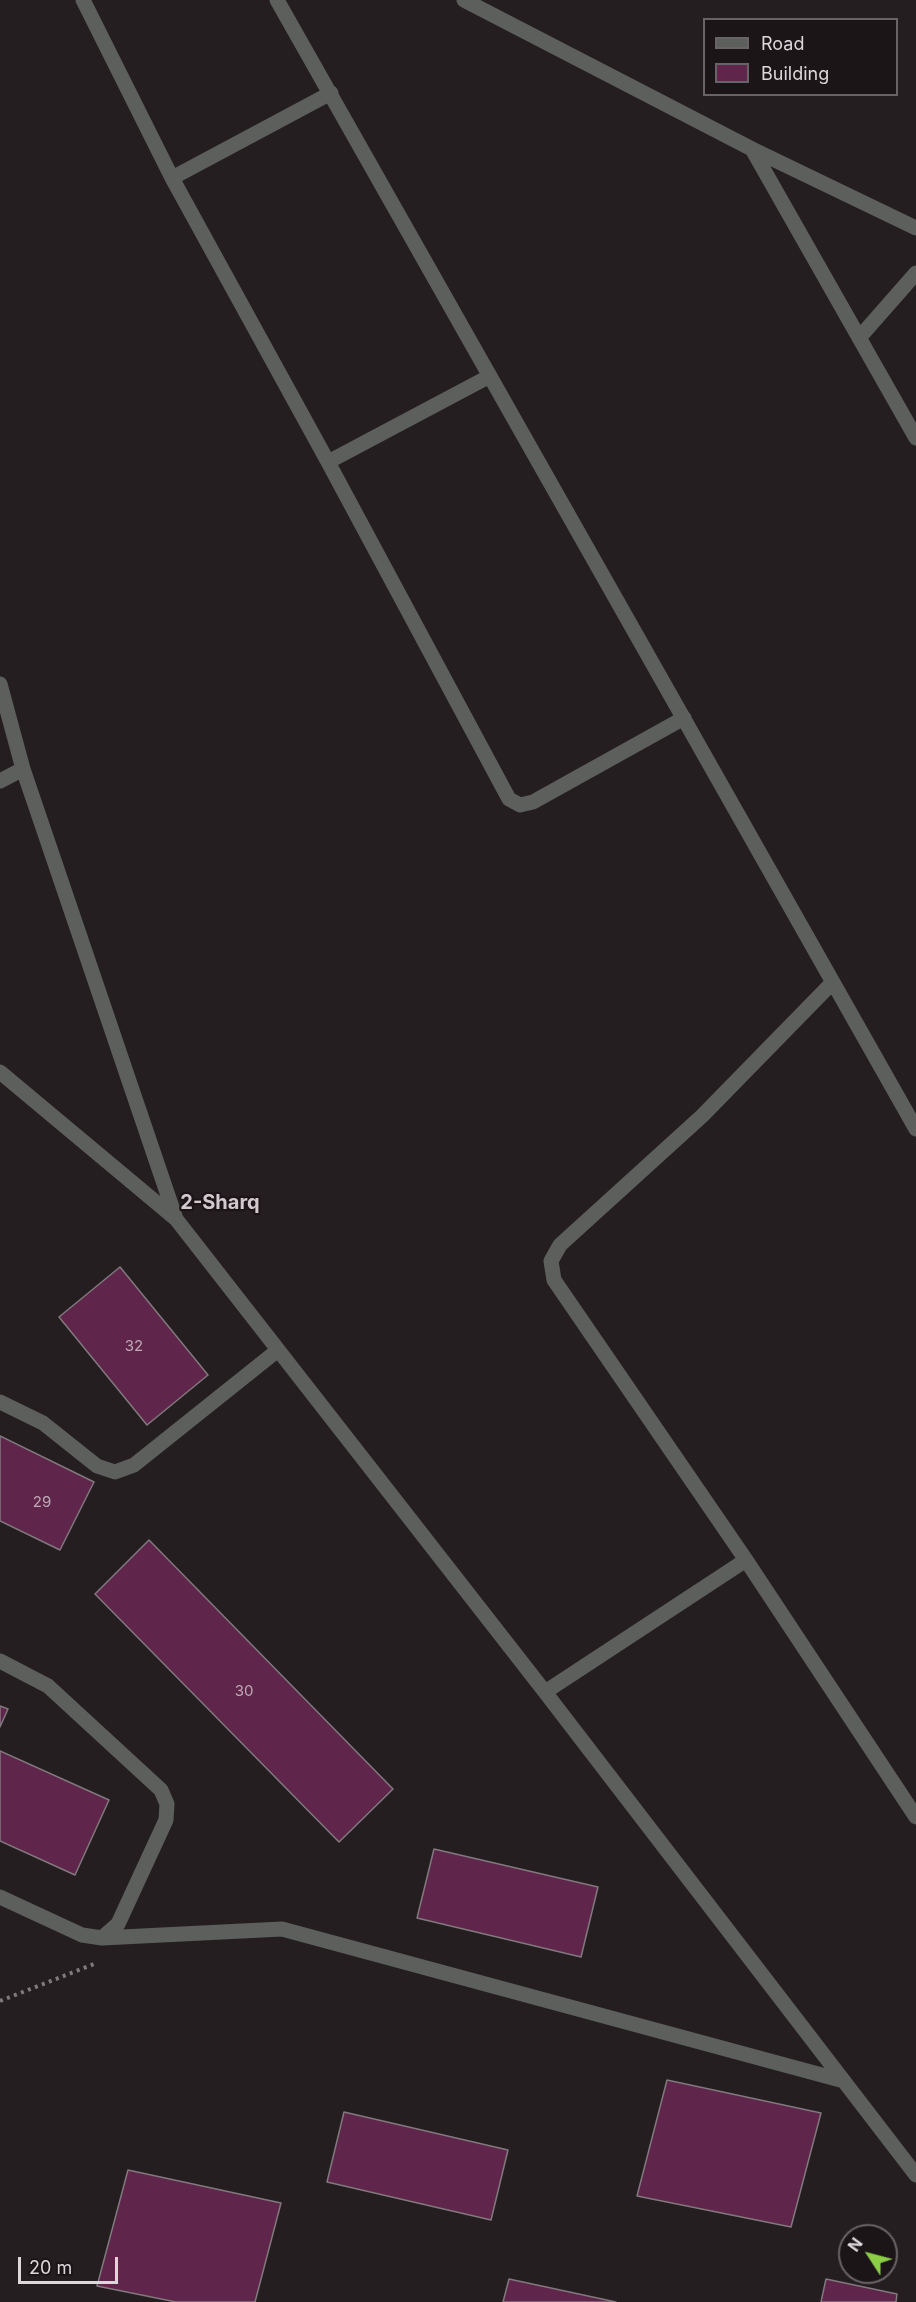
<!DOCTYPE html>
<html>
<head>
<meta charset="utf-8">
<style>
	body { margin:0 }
	#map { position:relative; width:916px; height:2302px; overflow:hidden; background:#241e21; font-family:Inter,sans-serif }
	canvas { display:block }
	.legend { position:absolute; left:703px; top:18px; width:195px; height:78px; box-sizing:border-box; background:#1b1518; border:2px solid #686366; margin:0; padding:8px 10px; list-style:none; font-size:18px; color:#dcd7da }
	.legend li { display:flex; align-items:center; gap:12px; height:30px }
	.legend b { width:30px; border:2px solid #686366 }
	.north { position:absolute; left:838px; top:2224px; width:60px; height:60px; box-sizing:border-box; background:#1b1518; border:2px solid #686366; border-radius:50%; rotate:306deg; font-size:16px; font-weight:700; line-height:24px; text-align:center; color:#dcd7da }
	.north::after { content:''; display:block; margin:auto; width:21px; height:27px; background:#8cce46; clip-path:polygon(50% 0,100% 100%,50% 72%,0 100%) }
	.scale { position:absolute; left:18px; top:2257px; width:100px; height:27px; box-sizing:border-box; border:3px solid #dcd7da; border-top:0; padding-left:8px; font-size:18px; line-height:21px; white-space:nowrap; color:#dcd7da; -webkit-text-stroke:4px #1b1518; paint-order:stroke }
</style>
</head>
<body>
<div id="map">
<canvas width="916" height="2302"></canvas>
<ul class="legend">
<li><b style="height:8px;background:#5d5f5c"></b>Road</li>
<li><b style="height:16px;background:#60254a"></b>Building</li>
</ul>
<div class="north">N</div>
<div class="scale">20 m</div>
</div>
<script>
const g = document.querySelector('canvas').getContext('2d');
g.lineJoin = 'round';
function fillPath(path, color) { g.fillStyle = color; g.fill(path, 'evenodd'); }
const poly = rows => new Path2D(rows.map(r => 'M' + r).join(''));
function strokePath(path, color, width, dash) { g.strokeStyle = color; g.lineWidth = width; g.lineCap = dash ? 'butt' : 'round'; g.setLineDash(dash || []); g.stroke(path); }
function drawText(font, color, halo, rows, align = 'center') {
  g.font = font + ' Inter,sans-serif'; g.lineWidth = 4.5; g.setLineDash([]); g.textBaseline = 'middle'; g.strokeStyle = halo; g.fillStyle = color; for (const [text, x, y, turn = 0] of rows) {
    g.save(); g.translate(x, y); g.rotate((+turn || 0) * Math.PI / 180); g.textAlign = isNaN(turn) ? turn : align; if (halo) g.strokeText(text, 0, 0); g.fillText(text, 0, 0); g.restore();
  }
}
const building = poly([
	[120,1267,208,1375,147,1425,59,1317,120,1267],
	[0,1436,94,1482,60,1550,0,1521,0,1436],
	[149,1540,393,1789,339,1842,95,1594,149,1540],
	[0,1706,8,1709,0,1727,0,1706],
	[0,1751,109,1800,75,1875,0,1841,0,1751],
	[434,1849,598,1887,581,1957,417,1918,434,1849],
	[667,2080,821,2113,791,2227,637,2196,667,2080],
	[344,2112,508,2150,491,2220,327,2182,344,2112],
	[128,2170,281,2203,255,2302,176,2302,97,2286,128,2170],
	[509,2279,616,2302,503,2302,509,2279],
	[826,2279,897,2294,896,2302,821,2302,826,2279]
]);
const path = poly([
	[0,2001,94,1964,95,1961]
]);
const street = poly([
	[83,0,172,178,328,462,509,799,520,805,533,802,684,718],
	[277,0,916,1129],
	[464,0,752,149,916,228],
	[752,149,916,438],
	[172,178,331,93],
	[859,338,916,273],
	[328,462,490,376],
	[0,684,23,769,176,1219,545,1692,916,2175],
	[0,781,23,769],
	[833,982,702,1116,560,1245,551,1261,554,1280,746,1560,916,1817],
	[0,1072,176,1219],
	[0,1402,43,1423,97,1466,115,1472,134,1465,278,1350],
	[0,1661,48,1686,161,1790,167,1804,166,1820,118,1924,102,1938,82,1935,0,1897],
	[545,1692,746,1560],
	[102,1938,282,1929,844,2081]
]);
const numberNames = [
	["32",134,1346],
	["29",42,1502],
	["30",244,1691]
];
const neighbourhoodNames = [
	["2-Sharq",220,1203]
];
fillPath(building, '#60254a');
strokePath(building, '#80797d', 1.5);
strokePath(path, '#7f7a7d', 4, [3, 4.5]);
strokePath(street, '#5d5f5c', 15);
drawText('15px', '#bdaab6', null, numberNames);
drawText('bold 20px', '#d2c9ce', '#1b1518', neighbourhoodNames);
</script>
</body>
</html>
